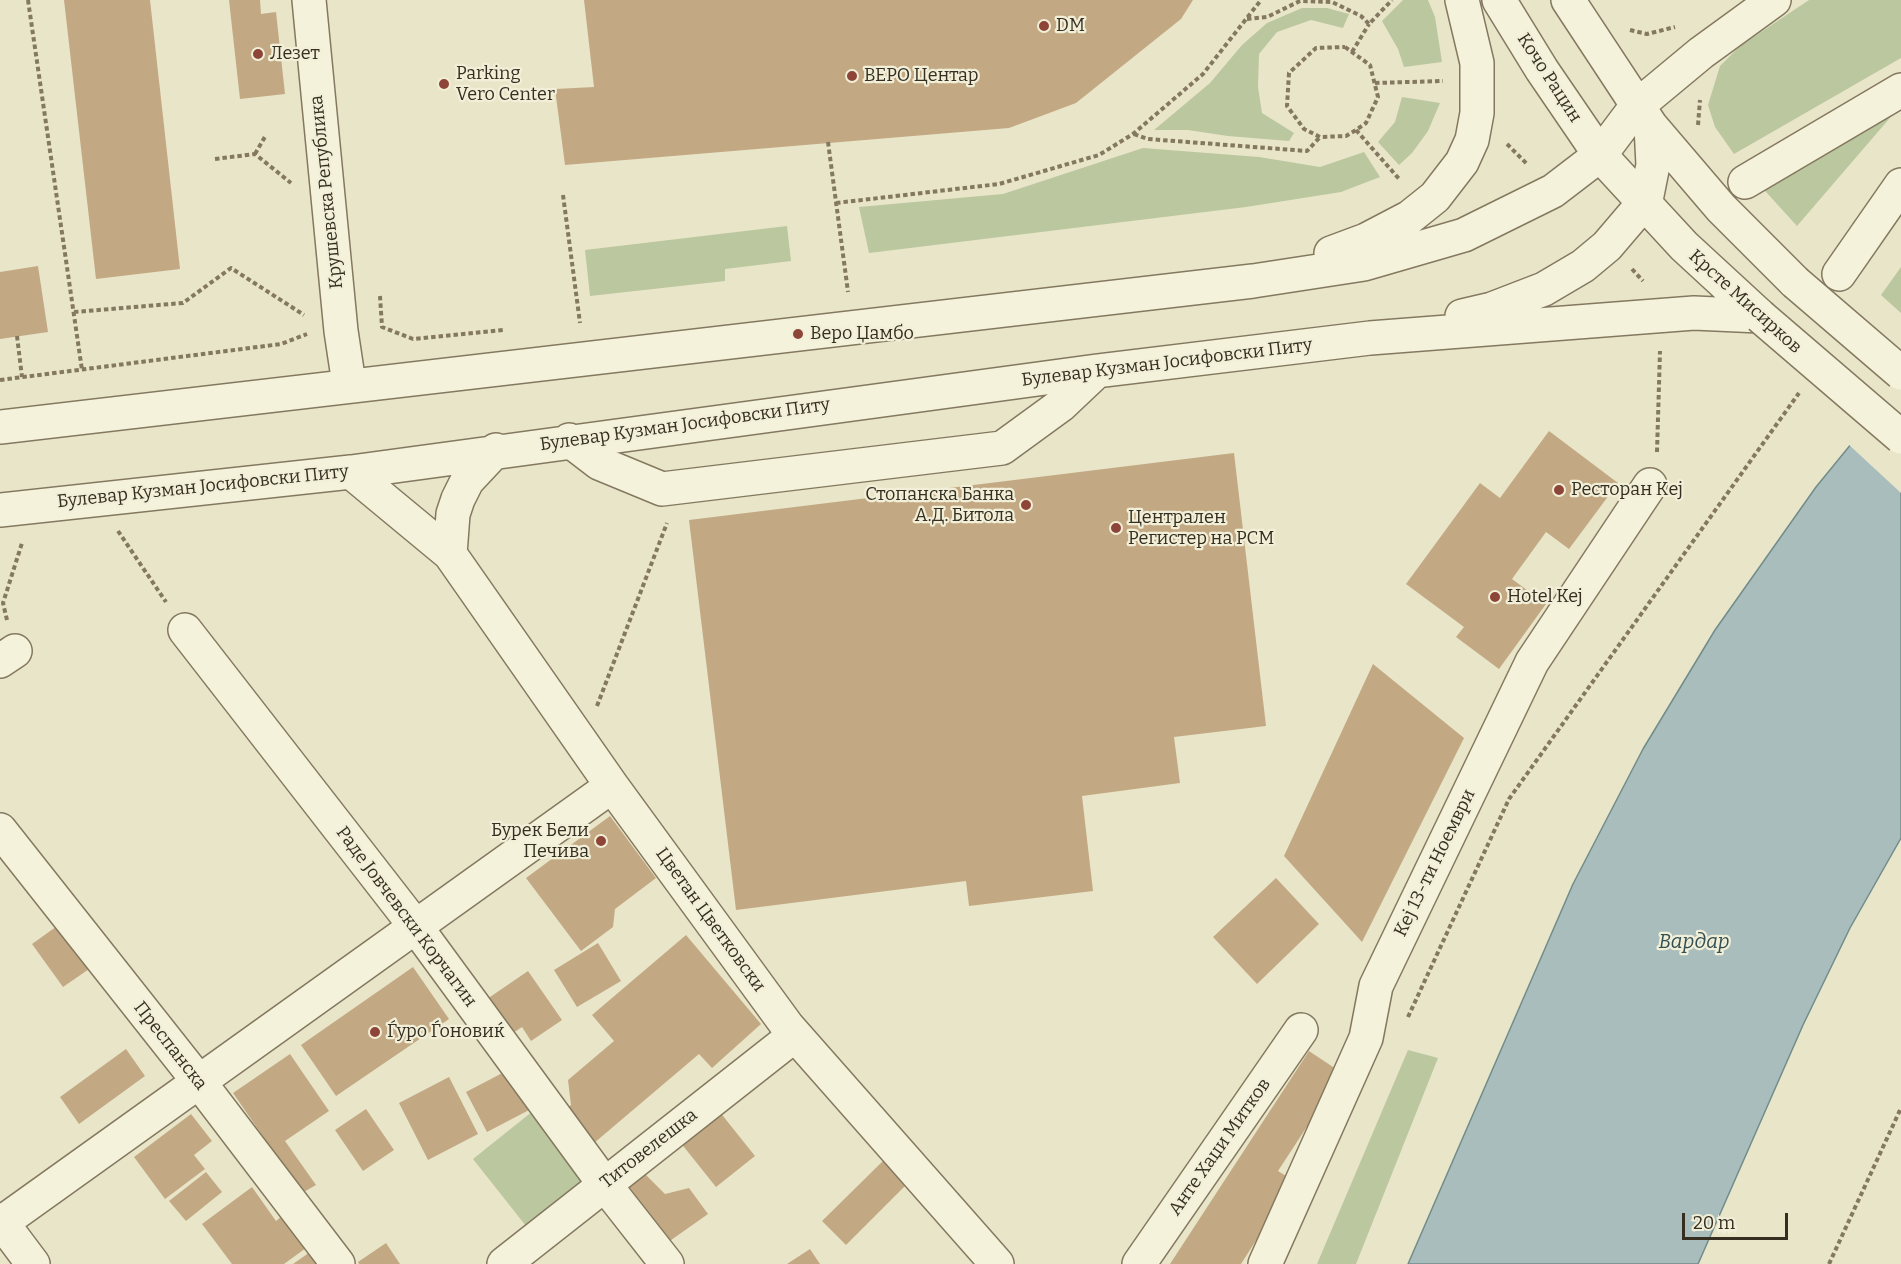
<!DOCTYPE html>
<html>
<head>
<meta charset="utf-8">
<style>
	body { margin:0 }
	#map { position:relative; width:1901px; height:1264px; overflow:hidden; background:#e9e5c9; font-family:Bitter,serif }
	canvas { display:block }
	.scale { position:absolute; left:1682px; top:1213px; width:106px; height:27px; box-sizing:border-box; border:3px solid #362f21; border-top:0; padding-left:8px; font-size:18px; line-height:21px; white-space:nowrap; color:#362f21; -webkit-text-stroke:4px #f2efd8; paint-order:stroke }
</style>
</head>
<body>
<div id="map">
<canvas width="1901" height="1264"></canvas>
<div class="scale">20 m</div>
</div>
<script>
const g = document.querySelector('canvas').getContext('2d');
g.lineJoin = 'round';
function fillPath(path, color) { g.fillStyle = color; g.fill(path, 'evenodd'); }
const poly = rows => new Path2D(rows.map(r => 'M' + r).join(''));
function strokePath(path, color, width, dash) { g.strokeStyle = color; g.lineWidth = width; g.lineCap = dash ? 'butt' : 'round'; g.setLineDash(dash || []); g.stroke(path); }
function drawText(font, color, halo, rows, align = 'center') {
  g.font = font + ' Bitter,serif'; g.lineWidth = 4.5; g.setLineDash([]); g.textBaseline = 'middle'; g.strokeStyle = halo; g.fillStyle = color; for (const [text, x, y, turn = 0] of rows) {
    g.save(); g.translate(x, y); g.rotate((+turn || 0) * Math.PI / 180); g.textAlign = isNaN(turn) ? turn : align; if (halo) g.strokeText(text, 0, 0); g.fillText(text, 0, 0); g.restore();
  }
}
const green = poly([
	[1403,0,1428,0,1435,17,1442,62,1404,67,1398,49,1382,21],
	[1809,0,1901,0,1901,58,1734,154,1715,127,1708,105,1720,66,1740,46],
	[1302,8,1327,8,1349,14,1343,28,1311,20,1277,32,1259,54,1258,87,1262,113,1294,133,1289,141,1228,136,1188,130,1154,130,1210,83,1242,45,1267,23],
	[1402,97,1440,103,1428,131,1412,153,1399,165,1378,142,1395,122],
	[1901,105,1797,226,1757,182],
	[1143,148,1259,157,1320,167,1364,152,1380,177,1341,192,1246,207,869,253,859,207,1003,194],
	[787,226,791,261,725,269,725,281,590,296,585,250],
	[1901,267,1901,313,1881,295],
	[1408,1050,1438,1058,1356,1264,1317,1264],
	[533,1111,586,1178,526,1226,473,1159]
]);
const water = poly([
	[1901,383,1901,838,1850,928,1803,1025,1698,1264,1408,1264,1573,884,1643,749,1715,630,1816,487,1901,383]
]);
const pier = poly([
	[1901,380,1901,493,1847,443]
]);
const building = poly([
	[64,0,150,0,180,269,96,279],
	[229,0,260,0,261,14,276,12,285,94,240,99],
	[584,0,1193,0,1181,19,1076,103,1009,128,565,165,555,89,594,87],
	[38,266,48,332,0,339,0,272],
	[1549,431,1618,483,1569,549,1546,532,1512,579,1546,604,1499,669,1456,637,1464,627,1406,584,1480,483,1500,498],
	[1234,453,1266,726,1174,737,1180,783,1082,796,1093,891,969,906,966,881,736,910,689,520],
	[1373,664,1464,738,1362,942,1284,856],
	[610,816,656,878,615,909,613,927,581,951,526,878],
	[1276,878,1319,924,1257,984,1213,937],
	[60,924,92,967,63,987,32,944],
	[686,935,761,1024,712,1068,699,1054,587,1149,559,1115,571,1105,568,1080,614,1041,592,1015],
	[598,943,621,981,577,1007,554,970],
	[413,967,449,1019,336,1096,301,1045],
	[528,971,562,1020,531,1041,522,1027,510,1035,487,999],
	[126,1049,145,1076,79,1124,60,1097],
	[1309,1051,1342,1073,1278,1171,1294,1181,1241,1264,1170,1264],
	[290,1054,329,1111,285,1141,316,1185,302,1193,233,1093],
	[510,1069,531,1109,487,1132,466,1092],
	[449,1077,478,1134,428,1160,399,1103],
	[715,1106,755,1156,716,1187,676,1137],
	[366,1109,394,1150,363,1171,335,1130],
	[191,1114,212,1141,194,1155,205,1169,165,1199,134,1157],
	[887,1157,911,1180,846,1245,822,1221],
	[633,1162,665,1194,689,1188,708,1214,657,1250,608,1183],
	[206,1172,222,1192,186,1221,169,1201],
	[252,1187,276,1221,282,1216,306,1248,284,1264,232,1264,202,1224],
	[386,1243,400,1264,359,1264,358,1262],
	[810,1249,820,1264,787,1264],
	[310,1252,318,1264,293,1264]
]);
const path = poly([
	[28,0,82,370],
	[1247,19,1267,17,1300,1,1332,2,1361,16,1369,24,1392,0],
	[1630,30,1647,34,1675,27],
	[1345,47,1370,65,1378,97,1366,123,1356,130,1346,136,1320,137,1304,129,1287,106,1289,73,1316,48,1345,47],
	[1352,52,1369,24],
	[1375,83,1443,81],
	[1698,125,1700,100],
	[1356,130,1400,180],
	[1134,134,1148,139,1307,151,1320,137],
	[828,142,848,292],
	[1507,144,1527,164],
	[255,154,266,135],
	[215,159,255,154,291,183],
	[563,195,580,323],
	[836,203,999,184,1099,155,1133,134,1203,74,1261,0],
	[1632,269,1643,281],
	[380,296,382,327,413,339,503,330],
	[74,312,183,303,231,268,304,315],
	[17,336,22,377],
	[0,380,281,344,307,334],
	[1657,452,1660,351],
	[118,531,166,602],
	[7,620,3,603,22,543],
	[597,706,667,523],
	[1408,1017,1509,799,1799,393],
	[1829,1264,1901,1108]
]);
const minor = poly([
	[309,0,341,331,349,384],
	[1499,0,1542,70,1600,155,1684,246,1760,316],
	[1568,0,1651,126,1721,208,1795,282],
	[1745,182,1901,90],
	[1331,253,1366,240,1410,217,1435,197,1462,162,1472,140,1477,113,1477,63,1462,0],
	[1839,274,1901,185],
	[1462,316,1492,309,1544,289,1583,266,1607,246,1636,212,1647,195,1653,165,1651,126],
	[0,427,1253,281,1364,264,1464,235,1553,191,1600,155,1636,107,1701,53,1774,0],
	[569,440,599,463,662,489,1002,448,1061,405,1097,371],
	[351,472,450,554,612,786,788,1027,997,1264],
	[0,510,351,472,1097,371,1370,338,1694,313,1760,316],
	[450,554,453,514,458,499,467,481,496,450],
	[185,630,416,927,605,1185,667,1264],
	[0,661,15,651],
	[0,830,200,1083,338,1264],
	[0,1220,33,1264],
	[0,1224,612,786],
	[504,1264,795,1035],
	[1139,1264,1301,1030],
	[1265,1264,1366,1038,1376,986,1532,662,1650,485]
]);
const minorBridge = poly([
	[1795,282,1901,373],
	[1760,316,1901,437]
]);
const markers = [
	[1044,26,6,"#8c4537"],
	[258,54,6,"#8c4537"],
	[852,76,6,"#8c4537"],
	[444,84,6,"#8c4537"],
	[798,334,6,"#8c4537"],
	[1559,490,6,"#8c4537"],
	[1026,505,6,"#8c4537"],
	[1116,528,6,"#8c4537"],
	[1495,597,6,"#8c4537"],
	[601,841,6,"#8c4537"],
	[375,1032,6,"#8c4537"]
];
const poiNames = [
	["DM",1056,26],
	["Лезет",270,54],
	["Parking",456,74],
	["Vero Center",456,95],
	["ВЕРО Центар",864,76],
	["Веро Џамбо",810,334],
	["Ресторан Кej",1571,490],
	["Стопанска Банка",1014,495,"right"],
	["А.Д. Битола",1014,516,"right"],
	["Централен",1128,518],
	["Регистер на РСМ",1128,539],
	["Hotel Kej",1507,597],
	["Бурек Бели",589,831,"right"],
	["Печива",589,852,"right"],
	["Ѓуро Ѓоновиќ",387,1032]
];
const streetNames = [
	["Кочо Рацин",1549,78,57],
	["Крушевска Република",327,192,-96],
	["Крсте Мисирков",1745,302,42],
	["Булевар Кузман Јосифовски Питу",1167,363,-7],
	["Булевар Кузман Јосифовски Питу",685,425,-8],
	["Булевар Кузман Јосифовски Питу",203,487,-6],
	["Кеј 13-ти Ноември",1435,863,-64],
	["Раде Јовчевски Корчагин",406,917,53],
	["Цветан Цветковски",710,920,54],
	["Преспанска",170,1046,52],
	["Анте Хаџи Митков",1220,1147,-55],
	["Титовелешка",649,1149,-38]
];
const waterNames = [
	["Вардар",1694,942]
];
fillPath(green, '#bbc79e');
fillPath(water, '#a9bebc');
strokePath(water, '#718c8a', 1.5);
fillPath(pier, '#e9e5c9');
fillPath(building, '#c3a983');
strokePath(minor, '#847960', 36);
strokePath(path, '#847960', 4, [4.5, 3]);
strokePath(minor, '#f5f2db', 33);
strokePath(minorBridge, '#847960', 36, []);
strokePath(minorBridge, '#f5f2db', 33);
for (const [x, y, r, color] of markers) { const dot = new Path2D(); dot.arc(x, y, r, 0, 2 * Math.PI); g.fillStyle = color; g.fill(dot); strokePath(dot, '#f2efd8', 2); }
drawText('18px', '#362f21', '#f2efd8', poiNames, 'left');
drawText('18px', '#362f21', '#f2efd8', streetNames);
drawText('italic 20px', '#335054', '#f2efd8', waterNames);
</script>
</body>
</html>
